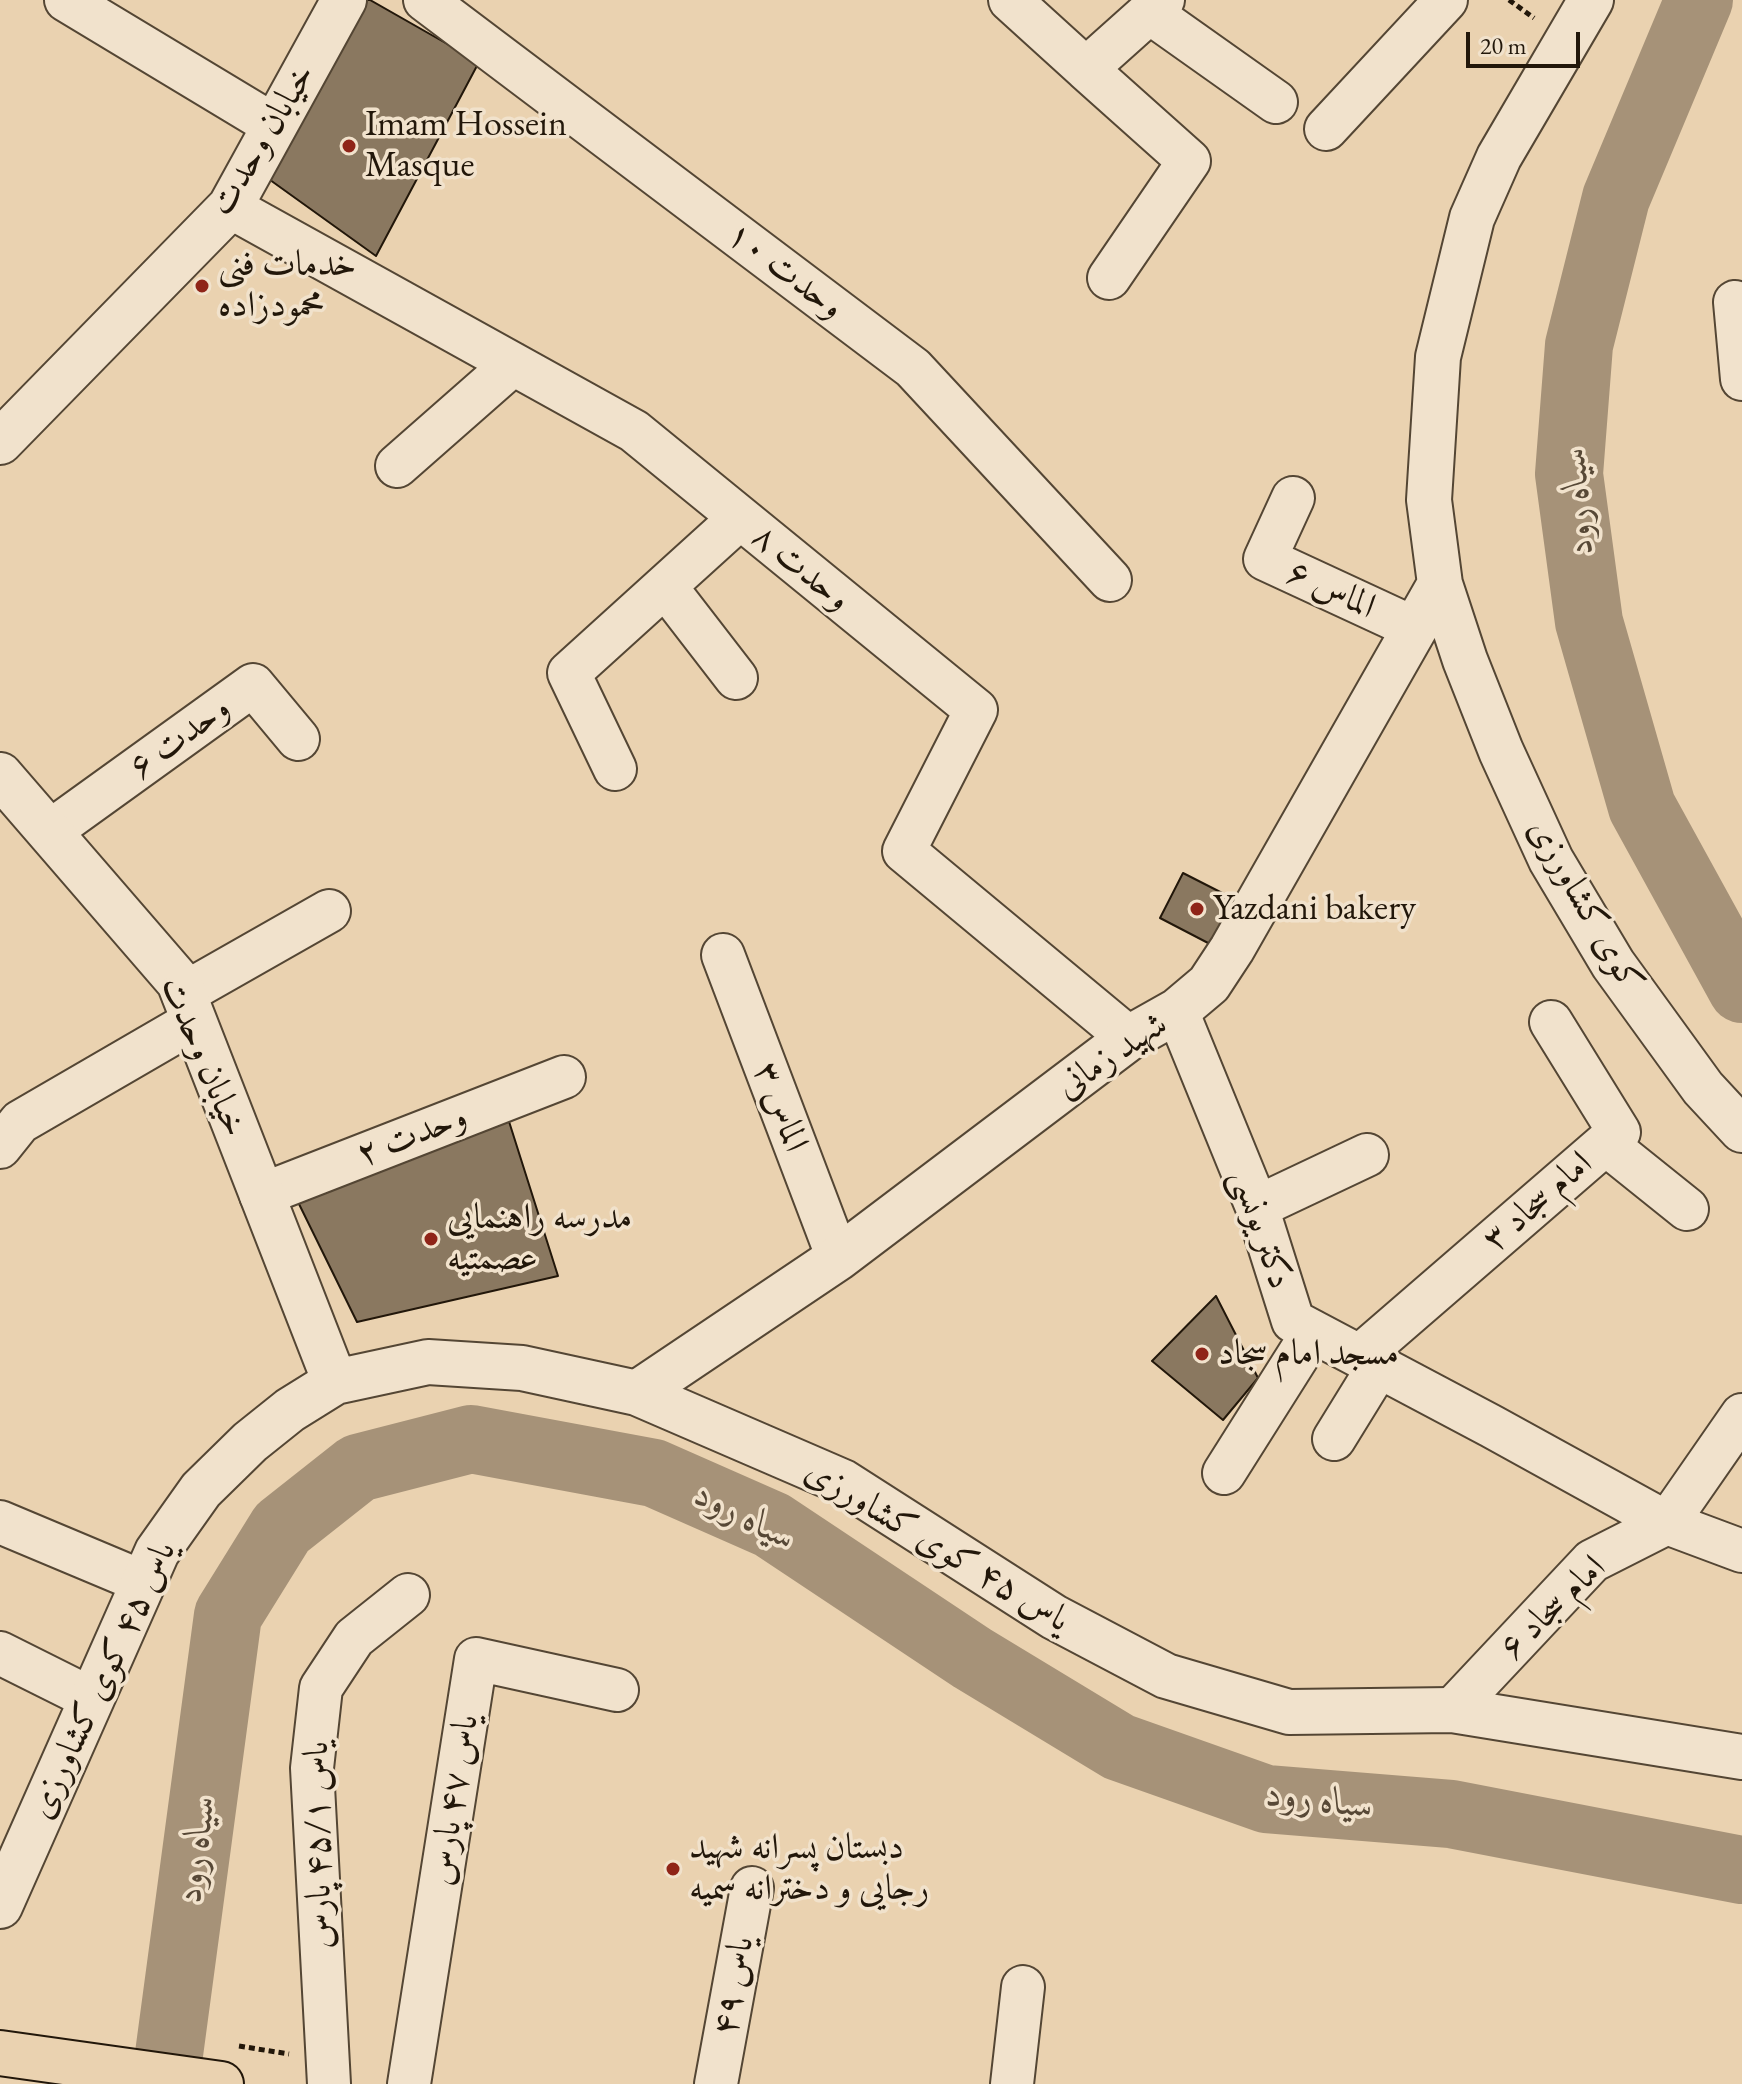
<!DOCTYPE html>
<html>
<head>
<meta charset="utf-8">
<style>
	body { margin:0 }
	#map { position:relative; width:1742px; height:2084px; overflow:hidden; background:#ead2b0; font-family:"EB Garamond",serif }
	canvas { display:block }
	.scale { position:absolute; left:1466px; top:32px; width:114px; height:36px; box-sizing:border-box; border:4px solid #22170a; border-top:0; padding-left:10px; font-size:24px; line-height:28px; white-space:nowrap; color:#22170a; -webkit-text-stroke:6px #f1e2cc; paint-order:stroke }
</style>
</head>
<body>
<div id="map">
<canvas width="1742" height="2084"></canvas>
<div class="scale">20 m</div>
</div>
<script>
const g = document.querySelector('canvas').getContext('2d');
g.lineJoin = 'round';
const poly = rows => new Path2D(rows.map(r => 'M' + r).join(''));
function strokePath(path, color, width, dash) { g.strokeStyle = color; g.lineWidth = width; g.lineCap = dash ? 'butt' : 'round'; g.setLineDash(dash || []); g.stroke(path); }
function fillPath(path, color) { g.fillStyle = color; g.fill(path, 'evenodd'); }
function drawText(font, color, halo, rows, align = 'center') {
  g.font = font + ' "EB Garamond",Amiri,serif'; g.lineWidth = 7; g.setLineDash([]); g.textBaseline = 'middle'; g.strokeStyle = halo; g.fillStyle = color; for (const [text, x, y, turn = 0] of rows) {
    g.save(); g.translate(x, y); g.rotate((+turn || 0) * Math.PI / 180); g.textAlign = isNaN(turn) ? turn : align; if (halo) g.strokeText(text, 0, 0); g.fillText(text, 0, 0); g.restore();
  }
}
const river = poly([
	[1699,0,1616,198,1579,345,1569,474,1589,622,1642,807,1742,989],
	[165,2084,228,1615,282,1528,358,1468,471,1439,654,1473,772,1525,972,1658,1119,1747,1266,1799,1451,1814,1742,1870]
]);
const building = poly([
	[344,0,370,0,479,62,376,256,252,167,344,0],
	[1183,873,1234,899,1210,944,1160,918,1183,873],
	[506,1112,558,1276,357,1322,298,1202,506,1112],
	[1216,1296,1258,1378,1223,1420,1152,1361,1216,1296]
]);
const path = poly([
	[1509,0,1534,18],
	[239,2046,289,2054]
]);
const minor = poly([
	[66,0,275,126],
	[425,0,913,368,1110,580],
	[1010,0,1086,69,1163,0],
	[1149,12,1276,102],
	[1086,69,1189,161,1109,278],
	[1326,129,1446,0],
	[230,207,634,431,976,710,904,851,1129,1038],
	[1735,302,1742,379],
	[397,466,513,364],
	[1293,498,1265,559,1414,628],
	[665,586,736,678],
	[615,769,569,673,740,518],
	[49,832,253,685,298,739],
	[723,955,838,1258],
	[183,994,329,911],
	[1177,1011,1257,1207,1293,1321,1491,1426,1667,1523,1742,1551],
	[1606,1144,1687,1209],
	[0,1147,20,1122,194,1021],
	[261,1195,564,1077],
	[1257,1207,1367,1155],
	[1360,1356,1619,1132,1551,1022],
	[1334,1439,1379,1366],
	[1224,1473,1313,1332],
	[0,1522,143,1582],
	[0,1653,92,1699],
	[1452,1710,1592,1561,1667,1523,1742,1415],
	[329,2084,312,1768,321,1688,354,1638,408,1595],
	[409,2084,476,1659,617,1690],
	[716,2084,752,1888],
	[1012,2084,1023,1987]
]);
const tertiary = poly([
	[1591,0,1499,157,1472,218,1438,357,1429,500,1440,584,1465,660,1501,751,1551,860,1613,964,1703,1088,1742,1130],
	[0,442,230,207,344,0],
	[0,775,179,982,335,1382],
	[637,1393,838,1258,1129,1038,1177,1011,1209,984,1232,949,1440,584],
	[0,1906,157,1552,201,1490,250,1442,290,1410,335,1382,428,1362,522,1368,637,1393,843,1482,1054,1617,1166,1676,1289,1712,1452,1710,1742,1757]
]);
const primary = poly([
	[0,2053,221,2084]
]);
const markers = [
	[349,146,8,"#8f2418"],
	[202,286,8,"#8f2418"],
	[1197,909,8,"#8f2418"],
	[431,1239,8,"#8f2418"],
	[1202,1354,8,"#8f2418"],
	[673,1869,8,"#8f2418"]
];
const poiNames = [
	["Imam Hossein",365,125],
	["Masque",365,166],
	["خدمات فنی",218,265],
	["محمودزاده",218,306],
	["Yazdani bakery",1213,909],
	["مدرسه راهنمایی",447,1218],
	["عصمتیه",447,1259],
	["مسجد امام سجاد",1218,1354],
	["دبستان پسرانه شهید",689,1848],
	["رجایی و دخترانه سمیه",689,1889]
];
const streetNames = [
	["خیابان وحدت",263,140,-59],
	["وحدت ۱۰",785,271,37],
	["وحدت ۸",801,568,39],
	["الماس ۶",1331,590,25],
	["وحدت ۶",180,738,-36],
	["کوی کشاورزی",1585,906,60],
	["شهید زمانی",1112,1056,-34],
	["خیابان وحدت",203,1057,67],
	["الماس ۳",780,1107,69],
	["وحدت ۲",412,1136,-21],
	["امام سجاد ۳",1538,1202,-41],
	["دکتر یونسی",1261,1229,71],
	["یاس ۴۵ کوی کشاورزی",937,1546,31],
	["امام سجاد ۶",1553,1608,-44],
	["یاس ۴۵ کوی کشاورزی",103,1680,-65],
	["یاس ۴۷ پارس",454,1800,-81],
	["یاس ۴۵/۱ پارس",319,1845,-91],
	["یاس ۴۹",734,1986,-80]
];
const waterNames = [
	["سیاه رود",1578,501,-94],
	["سیاه رود",745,1517,27],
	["سیاه رود",1320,1801,7],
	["سیاه رود",197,1849,-82]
];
strokePath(river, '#a69278', 68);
fillPath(building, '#8a7860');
strokePath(building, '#22170a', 2);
strokePath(minor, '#544634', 46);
strokePath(tertiary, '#544634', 48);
strokePath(primary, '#22170a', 48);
strokePath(path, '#22170a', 5, [6, 4]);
strokePath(minor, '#f1e2cc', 42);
strokePath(tertiary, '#f1e2cc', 44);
strokePath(primary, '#ead2b0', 44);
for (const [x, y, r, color] of markers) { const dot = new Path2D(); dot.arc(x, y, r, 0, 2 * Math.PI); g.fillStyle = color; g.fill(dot); strokePath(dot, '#f1e2cc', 3); }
drawText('36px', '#22170a', '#f1e2cc', poiNames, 'left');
drawText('36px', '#22170a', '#f1e2cc', streetNames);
drawText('italic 38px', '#574836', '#f1e2cc', waterNames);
</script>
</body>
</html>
